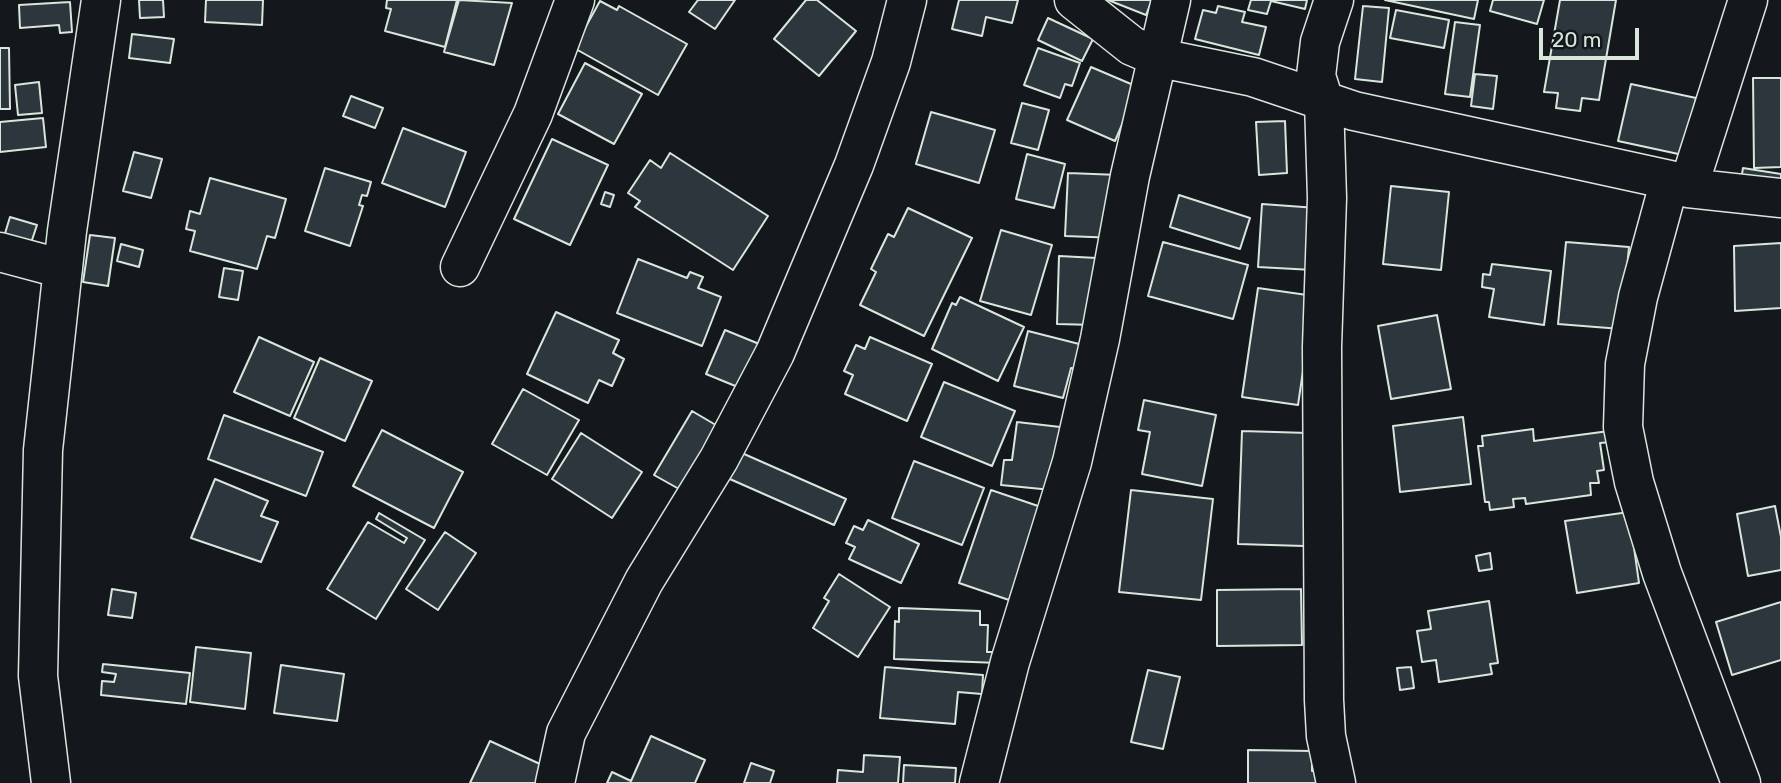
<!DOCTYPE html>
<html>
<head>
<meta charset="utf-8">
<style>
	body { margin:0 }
	#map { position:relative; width:1781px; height:783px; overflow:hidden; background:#14181c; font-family:Rubik,sans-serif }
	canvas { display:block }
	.scale { position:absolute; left:1539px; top:28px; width:100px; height:32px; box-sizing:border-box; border:4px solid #d8e6dc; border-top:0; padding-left:9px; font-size:21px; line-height:24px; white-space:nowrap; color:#d8e6dc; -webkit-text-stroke:5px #14181c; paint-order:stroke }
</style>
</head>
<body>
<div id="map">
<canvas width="1781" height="783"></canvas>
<div class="scale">20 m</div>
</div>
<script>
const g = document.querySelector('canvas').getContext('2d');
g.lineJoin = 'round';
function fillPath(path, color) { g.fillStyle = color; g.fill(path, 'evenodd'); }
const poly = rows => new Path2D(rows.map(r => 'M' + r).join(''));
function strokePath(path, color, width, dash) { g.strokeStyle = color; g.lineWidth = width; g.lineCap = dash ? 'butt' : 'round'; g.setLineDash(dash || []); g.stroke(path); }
const building = poly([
	[139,0,163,0,164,17,140,18,139,0],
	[206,0,263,0,262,25,205,22,206,0],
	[387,0,457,0,445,47,385,31,391,9,386,8,387,0],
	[459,0,512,3,494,65,444,52,459,0],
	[698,0,735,0,715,29,689,12,698,0],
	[806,0,817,0,856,31,819,76,774,39,806,0],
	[959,0,1018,0,1012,23,986,17,982,36,952,29,959,0],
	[1108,0,1152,0,1146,15,1108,0],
	[1251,0,1307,0,1305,9,1271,1,1267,14,1248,10,1251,0],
	[1385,0,1478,0,1474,19,1385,0],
	[1493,0,1544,0,1537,24,1490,11,1493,0],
	[1560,0,1616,0,1599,100,1582,98,1580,111,1556,108,1558,93,1544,92,1560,0],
	[600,1,617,10,619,6,687,44,658,95,574,48,600,1],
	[70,2,72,32,60,33,59,25,20,28,19,5,70,2],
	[1218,6,1245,12,1242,22,1266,27,1259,55,1195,39,1203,10,1216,13,1218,6],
	[1363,6,1389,8,1382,82,1355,79,1363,6],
	[1396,10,1449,20,1444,48,1390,38,1396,10],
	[1048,18,1093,39,1082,61,1038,40,1048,18],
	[1455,22,1480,25,1470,97,1445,94,1455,22],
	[132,34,174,39,170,63,129,58,132,34],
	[0,48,9,48,10,109,0,109,0,48],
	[1038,48,1080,63,1072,86,1065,84,1060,98,1024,85,1038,48],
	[585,63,642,94,614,144,558,114,585,63],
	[1091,67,1138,87,1115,141,1067,120,1091,67],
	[1475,74,1497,76,1493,109,1471,106,1475,74],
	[1753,78,1781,78,1781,167,1754,168,1753,78],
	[39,82,42,113,18,115,15,85,39,82],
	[1631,84,1696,98,1683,155,1618,141,1631,84],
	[351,96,383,108,375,128,343,116,351,96],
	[1022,103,1049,110,1038,150,1011,143,1022,103],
	[931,112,995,130,979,183,916,164,931,112],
	[43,118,46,147,0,152,0,122,43,118],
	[1285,121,1287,173,1259,175,1256,122,1285,121],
	[403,128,466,152,445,207,382,183,403,128],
	[552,139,608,165,570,245,514,219,552,139],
	[134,152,162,159,151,198,123,191,134,152],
	[670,153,768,216,733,270,635,207,640,201,628,193,650,160,661,168,670,153],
	[1027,154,1065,164,1054,208,1016,199,1027,154],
	[325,168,371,182,367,196,362,195,359,205,363,206,350,246,305,231,325,168],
	[1743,168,1781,174,1781,193,1740,186,1743,168],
	[1068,173,1119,175,1117,238,1065,236,1068,173],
	[210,178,286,199,275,238,267,236,257,269,190,251,195,231,186,229,190,211,200,214,210,178],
	[1391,186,1449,192,1441,270,1383,264,1391,186],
	[605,192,614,195,610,207,601,204,605,192],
	[1179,195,1250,218,1240,249,1170,227,1179,195],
	[1262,204,1317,208,1313,270,1258,267,1262,204],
	[908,208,972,238,924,336,860,305,876,272,871,269,888,234,894,237,908,208],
	[10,217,37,225,29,249,3,240,10,217],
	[1001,230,1052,245,1031,315,980,301,1001,230],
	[90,235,115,238,108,286,83,282,90,235],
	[1163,242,1248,265,1233,319,1148,296,1163,242],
	[1566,242,1629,247,1621,329,1558,324,1566,242],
	[1781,243,1781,308,1735,311,1734,246,1781,243],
	[121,244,143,250,139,267,117,261,121,244],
	[1059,256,1097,258,1095,325,1057,324,1059,256],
	[638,259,687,278,690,272,703,277,698,288,721,297,702,346,617,313,638,259],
	[1492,264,1551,271,1544,325,1489,317,1494,289,1482,287,1483,274,1490,275,1492,264],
	[224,268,243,271,238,300,219,297,224,268],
	[1258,288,1314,296,1298,405,1242,397,1258,288],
	[960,297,1024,327,998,381,932,349,952,303,956,305,960,297],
	[556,312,619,340,613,353,624,359,612,386,599,380,588,403,527,374,556,312],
	[1437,315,1451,389,1391,399,1378,326,1437,315],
	[725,330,769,348,750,392,706,374,725,330],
	[1028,331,1087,346,1081,370,1071,368,1063,398,1014,386,1028,331],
	[259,337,314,362,290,416,234,392,259,337],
	[870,337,932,364,907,421,845,394,853,375,844,371,856,345,865,349,870,337],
	[320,358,372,381,345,441,294,418,320,358],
	[944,382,1015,411,992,466,921,437,944,382],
	[523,389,579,420,547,475,492,444,523,389],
	[1144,400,1216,415,1202,486,1142,474,1150,432,1138,430,1144,400],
	[692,411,726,431,688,494,654,475,692,411],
	[224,415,323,452,306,496,208,459,224,415],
	[1463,417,1471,484,1400,492,1393,426,1463,417],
	[1017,422,1069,428,1062,491,1001,485,1004,460,1012,460,1017,422],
	[1533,429,1534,441,1609,431,1611,442,1600,443,1604,470,1597,471,1599,483,1590,483,1591,495,1526,504,1525,498,1513,499,1514,507,1490,510,1489,502,1485,502,1478,446,1483,446,1482,436,1533,429],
	[382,430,463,472,434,528,353,486,382,430],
	[1242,431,1308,433,1304,546,1238,544,1242,431],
	[581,433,642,472,612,518,552,479,581,433],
	[735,450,846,499,834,525,723,476,735,450],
	[914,461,984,488,962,545,892,518,914,461],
	[215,479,268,501,261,516,278,522,261,562,191,538,215,479],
	[991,490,1041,507,1009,600,959,583,991,490],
	[1131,490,1213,499,1201,600,1119,592,1131,490],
	[1775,506,1781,537,1781,570,1748,576,1737,514,1775,506],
	[1629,512,1639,583,1577,593,1565,521,1629,512],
	[379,513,425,540,376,619,327,589,368,522,404,543,407,538,376,519,379,513],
	[868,520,919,544,901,583,849,559,855,547,846,543,854,526,863,530,868,520],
	[445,532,476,553,438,610,406,589,445,532],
	[1490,553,1492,569,1479,571,1476,556,1490,553],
	[839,574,890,607,858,657,813,628,829,601,824,598,839,574],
	[112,589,136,593,132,618,108,615,112,589],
	[1301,589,1302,645,1217,646,1217,590,1301,589],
	[1489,601,1498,663,1490,664,1492,674,1439,682,1436,660,1422,662,1417,631,1431,629,1428,611,1489,601],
	[1781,602,1781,660,1732,675,1716,622,1781,602],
	[899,608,980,611,980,625,988,625,987,652,999,652,999,663,894,659,895,621,899,622,899,608],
	[196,647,251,653,245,709,190,702,196,647],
	[103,664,190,673,186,704,101,695,102,681,114,682,116,674,102,672,103,664],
	[281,665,344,674,337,721,274,713,281,665],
	[885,667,983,675,982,694,958,692,955,724,880,718,885,667],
	[1411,667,1414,688,1400,690,1397,668,1411,667],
	[1148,670,1180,677,1163,749,1131,742,1148,670],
	[651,736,705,760,695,783,607,783,612,772,631,781,651,736],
	[490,741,553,770,547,783,470,783,490,741],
	[1248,750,1312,751,1312,771,1321,771,1320,783,1248,783,1248,750],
	[864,755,900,757,898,783,837,783,838,770,863,772,864,755],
	[751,763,774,771,770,783,744,783,751,763],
	[904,765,956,768,955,783,903,783,904,765]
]);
const minor = poly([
	[1074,0,1132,46,1160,58,1253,77,1354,111,1670,180,1688,188,1781,198],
	[1334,0,1320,42,1316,76,1324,101,1327,198,1322,347,1324,700,1326,736,1336,783],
	[1670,180,1638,297,1625,364,1623,427,1634,482,1662,573,1741,783],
	[1688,188,1748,0],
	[0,252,63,269],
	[460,267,533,114,575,0],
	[51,783,38,676,43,450,67,231,101,0],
	[555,783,566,733,644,581,719,459,775,353,854,165,891,62,907,0],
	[979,783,1010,662,1072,462,1100,339,1130,176,1171,0]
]);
fillPath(building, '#2c363c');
strokePath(building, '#d8e6dc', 2);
strokePath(minor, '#d8e6dc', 41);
strokePath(minor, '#14181c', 38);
</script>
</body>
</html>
